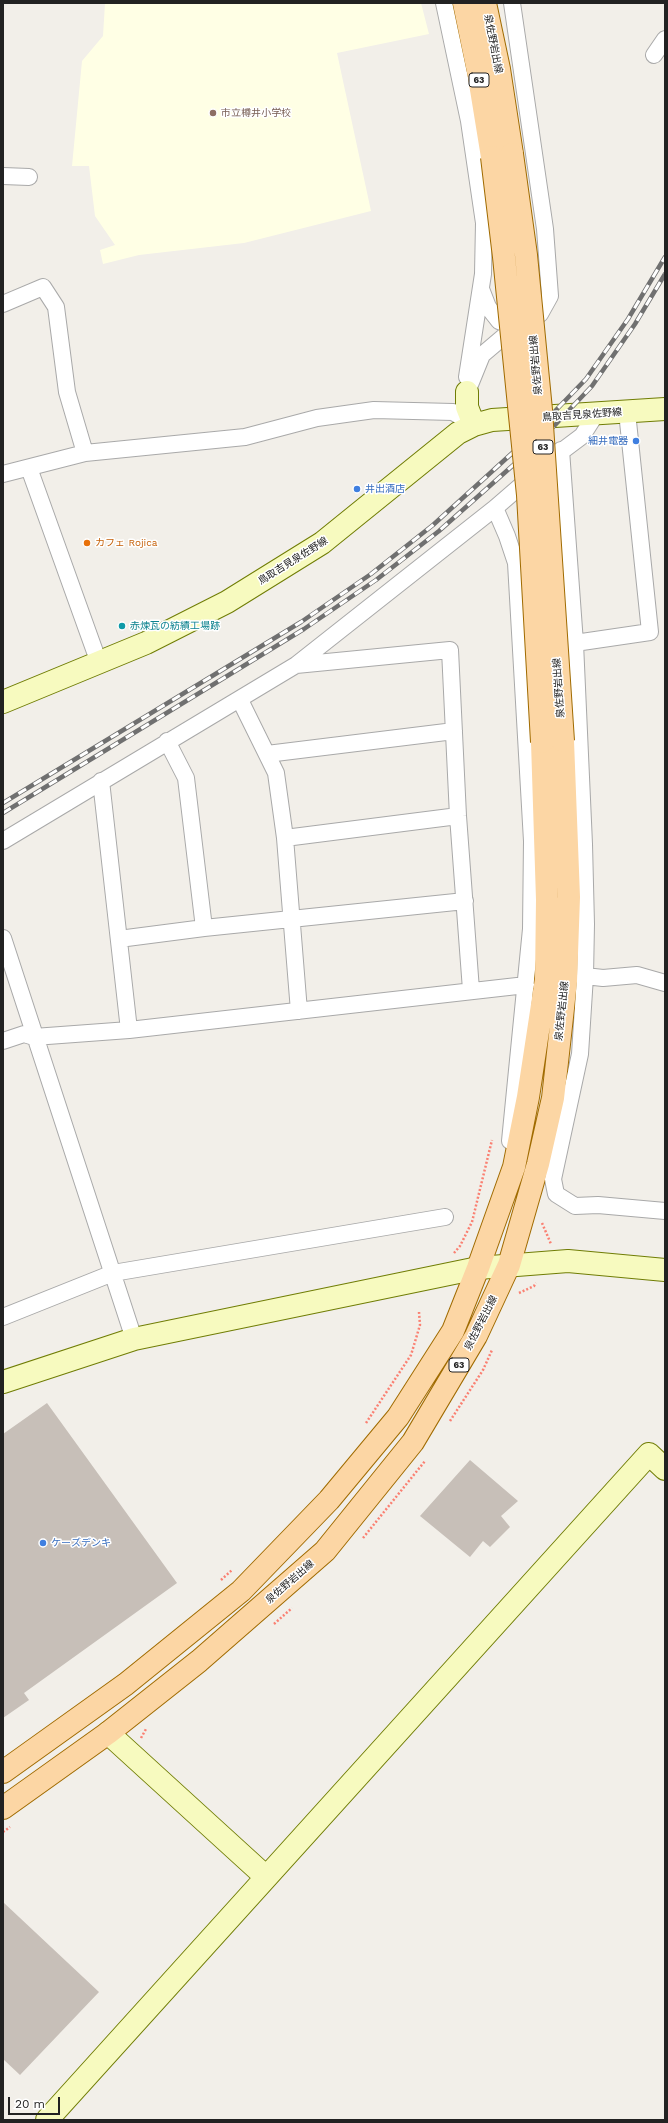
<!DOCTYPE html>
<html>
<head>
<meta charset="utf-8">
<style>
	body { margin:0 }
	#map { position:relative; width:668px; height:2123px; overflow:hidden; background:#f2efe9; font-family:"Work Sans",sans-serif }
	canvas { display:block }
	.frame { position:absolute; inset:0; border:4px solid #222; pointer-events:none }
	.scale { position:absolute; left:8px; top:2097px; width:52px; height:18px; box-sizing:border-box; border:2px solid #222; border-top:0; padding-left:5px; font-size:12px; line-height:14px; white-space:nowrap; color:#222; -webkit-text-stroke:3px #fff; paint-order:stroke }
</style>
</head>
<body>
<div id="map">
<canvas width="668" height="2123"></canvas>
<div class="frame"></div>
<div class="scale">20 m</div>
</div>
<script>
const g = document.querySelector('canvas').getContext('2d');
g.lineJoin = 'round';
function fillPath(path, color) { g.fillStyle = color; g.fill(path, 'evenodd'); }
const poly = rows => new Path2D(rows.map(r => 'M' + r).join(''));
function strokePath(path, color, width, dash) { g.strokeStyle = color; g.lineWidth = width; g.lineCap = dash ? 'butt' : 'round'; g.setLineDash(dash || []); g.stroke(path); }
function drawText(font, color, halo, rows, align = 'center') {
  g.font = font + ' "Work Sans","Noto Sans JP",sans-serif'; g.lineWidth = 3; g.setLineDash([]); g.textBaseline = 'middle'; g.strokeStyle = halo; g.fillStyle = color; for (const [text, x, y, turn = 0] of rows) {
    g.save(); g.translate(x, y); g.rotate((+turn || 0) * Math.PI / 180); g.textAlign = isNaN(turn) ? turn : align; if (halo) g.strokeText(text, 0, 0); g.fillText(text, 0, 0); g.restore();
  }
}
const education = poly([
	[105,3,421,3,429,34,337,53,371,211,244,243,139,255,103,264,100,250,115,245,95,216,89,166,72,166,82,61,103,36]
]);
const building = poly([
	[47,1403,177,1583,24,1693,29,1700,3,1718,3,1434],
	[470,1460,518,1501,501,1516,510,1527,490,1547,483,1541,470,1557,420,1516],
	[3,1902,99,1992,20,2075,3,2059]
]);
const path = poly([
	[542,1223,551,1244],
	[454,1253,460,1246,472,1222,492,1140],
	[519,1293,534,1286,536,1283],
	[450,1421,483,1370,492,1350],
	[366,1423,411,1355,420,1325,419,1312],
	[363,1538,425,1461],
	[221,1580,232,1570],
	[274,1624,292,1608],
	[141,1738,146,1729],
	[3,1832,10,1827]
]);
const street = poly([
	[444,3,469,121,484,223,483,274,467,377],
	[654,55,665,39],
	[3,176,29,177],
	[481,289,488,307,499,321,515,327],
	[3,304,43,287,56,307,67,392,85,453],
	[467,392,482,355,515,327,540,314,550,296,545,229,512,3],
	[561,450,575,643,584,844,586,924,585,976,580,1054,553,1179,556,1194,575,1206,598,1205,665,1211],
	[554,457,582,436,596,414],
	[29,468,99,663],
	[3,474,85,453,245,437,317,418,374,410,453,412,474,425],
	[495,508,507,536,516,563,532,841,531,929,510,1141],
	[575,643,650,632,627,412],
	[296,665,450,650,458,816,471,990],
	[240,700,276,773,285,838,299,1011],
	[167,741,186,778,204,928,465,901],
	[267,754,454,731],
	[101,781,129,1030],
	[285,838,458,816],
	[3,841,296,665,495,508,532,476],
	[3,938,134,1339],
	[119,939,204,928],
	[585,976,603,978,637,975,665,983],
	[3,1041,24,1034,34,1037,129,1030,526,985],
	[3,1317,113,1273,445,1217]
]);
const secondary = poly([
	[467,392,467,407,474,425],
	[3,702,146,643,227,602,322,543,458,433,474,425,492,420,665,409],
	[3,1382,134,1339,478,1268,568,1261,665,1270],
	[108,1733,266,1877],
	[47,2120,649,1454,665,1469]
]);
const primary = poly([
	[464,3,478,71,492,157],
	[485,3,499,69,512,154],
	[3,1772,126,1684,241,1591,329,1500,398,1417,453,1331,478,1268,514,1167,528,1097,546,979,547,900,542,742],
	[3,1808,108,1733,199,1661,325,1551,413,1442,476,1336,509,1265,538,1164,553,1098,566,981,569,897,563,741]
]);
const rail = poly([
	[3,803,301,622,371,574,433,525,531,436,586,379,628,319,665,257],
	[3,813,304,629,376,580,439,531,537,444,592,386,635,324,665,274]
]);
const primaryBridge = poly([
	[512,154,526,255,541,410,563,741],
	[492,157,504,257,528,495,542,742]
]);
const markers = [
	[213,113,4,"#8d6e63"],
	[636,441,4,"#3f7fe0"],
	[357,489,4,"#3f7fe0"],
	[87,543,4,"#e8710a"],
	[122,626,4,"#0f9aa8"],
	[43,1543,4,"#3f7fe0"]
];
const shields = [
	[479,80,20],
	[543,447,20],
	[459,1365,20]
];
const shieldNames = [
	["63",479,80],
	["63",543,447],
	["63",459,1365]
];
const streetNames = [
	["泉佐野岩出線",493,44,79],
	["泉佐野岩出線",536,365,-95],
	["鳥取吉見泉佐野線",582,415,-4],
	["鳥取吉見泉佐野線",293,561,-32],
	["泉佐野岩出線",559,688,-94],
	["泉佐野岩出線",562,1011,-84],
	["泉佐野岩出線",481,1323,-63],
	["泉佐野岩出線",290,1582,-41]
];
const educationNames = [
	["市立樽井小学校",221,113]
];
const shopNames = [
	["細井電器",628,441,"right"],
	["井出酒店",365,489],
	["ケーズデンキ",51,1543]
];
const foodNames = [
	["カフェ Rojica",95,543]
];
const cultureNames = [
	["赤煉瓦の紡績工場跡",130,626]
];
fillPath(education, '#ffffe5');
fillPath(building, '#c7bfb8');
strokePath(street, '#a9a9a9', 18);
strokePath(secondary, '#707d05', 24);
strokePath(primary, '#a06b00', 24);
strokePath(path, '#fa8072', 2.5, [2, 2]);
strokePath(street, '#fff', 16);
strokePath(secondary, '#f7fabf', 22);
strokePath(primary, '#fcd6a4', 22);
strokePath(rail, '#707070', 4.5);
strokePath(rail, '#fff', 3, [9]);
strokePath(primaryBridge, '#a06b00', 24, []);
strokePath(primaryBridge, '#fcd6a4', 22);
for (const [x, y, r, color] of markers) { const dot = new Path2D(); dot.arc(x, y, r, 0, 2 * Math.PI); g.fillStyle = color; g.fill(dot); strokePath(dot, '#fff', 1.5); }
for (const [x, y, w] of shields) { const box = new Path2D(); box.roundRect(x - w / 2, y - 7, w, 14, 3); g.fillStyle = '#fff'; g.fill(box); strokePath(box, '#222', 1); }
drawText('bold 9px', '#222', null, shieldNames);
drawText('10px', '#222', '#fff', streetNames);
drawText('10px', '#785e54', '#fff', educationNames, 'left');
drawText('10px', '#366cbe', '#fff', shopNames, 'left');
drawText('10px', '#c56008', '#fff', foodNames, 'left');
drawText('10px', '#0d838f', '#fff', cultureNames, 'left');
</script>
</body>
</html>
